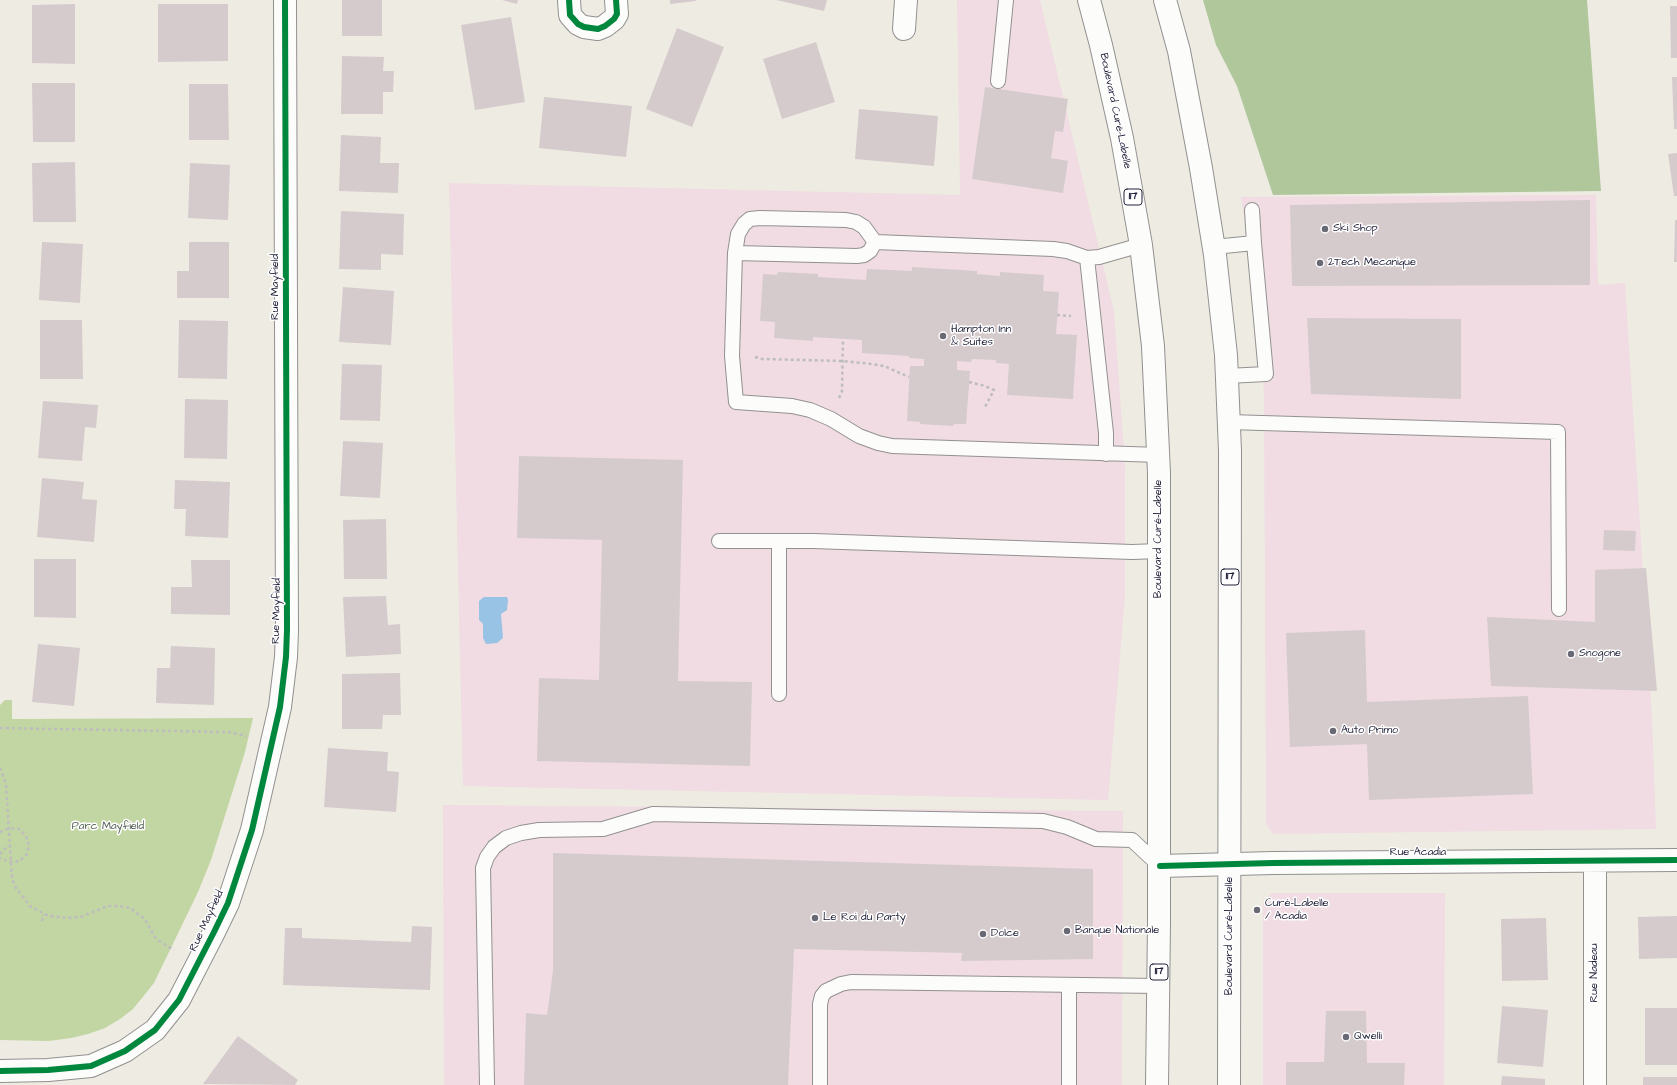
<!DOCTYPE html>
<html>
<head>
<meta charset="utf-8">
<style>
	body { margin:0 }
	canvas { display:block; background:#eeebe2 }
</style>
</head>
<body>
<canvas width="1677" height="1085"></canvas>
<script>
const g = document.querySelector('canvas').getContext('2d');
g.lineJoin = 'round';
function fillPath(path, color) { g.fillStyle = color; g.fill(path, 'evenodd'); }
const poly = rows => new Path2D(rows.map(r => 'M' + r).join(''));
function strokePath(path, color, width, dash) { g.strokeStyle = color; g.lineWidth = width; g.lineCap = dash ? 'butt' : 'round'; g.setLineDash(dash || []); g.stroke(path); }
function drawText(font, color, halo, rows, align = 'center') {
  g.font = font + ' "Architects Daughter",sans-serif'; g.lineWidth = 3; g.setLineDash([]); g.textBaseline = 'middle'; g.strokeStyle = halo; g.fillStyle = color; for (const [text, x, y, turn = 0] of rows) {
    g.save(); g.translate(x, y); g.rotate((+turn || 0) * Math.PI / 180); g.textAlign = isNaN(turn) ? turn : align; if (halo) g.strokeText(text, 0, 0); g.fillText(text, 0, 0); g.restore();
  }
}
const built = poly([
	[957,0,1040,0,1114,311,1125,466,1125,596,1108,800,463,786,449,183,960,195],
	[1596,195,1598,285,1625,283,1652,718,1656,829,1273,834,1266,824,1264,393,1254,283,1241,197],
	[443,805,1123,811,1122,1085,444,1085],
	[1272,893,1445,893,1444,1085,1263,1085,1263,900]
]);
const green = poly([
	[5,700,12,700,12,719,253,718,245,752,211,860,198,892,154,983,133,1009,120,1019,105,1028,88,1034,71,1038,49,1041,0,1040,0,705]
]);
const forest = poly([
	[1203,0,1587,0,1601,191,1273,195,1237,86,1216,45]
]);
const water = poly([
	[484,597,507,597,508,600,507,610,501,614,503,638,497,643,486,644,483,638,483,624,479,620,479,601]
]);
const building = poly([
	[342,0,382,0,382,36,342,36],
	[502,0,518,0,517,4],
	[670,0,696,0,696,1,670,4],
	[776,0,827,0,824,11],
	[75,4,75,64,32,63,32,5],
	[158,4,228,4,228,61,158,62],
	[1670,6,1677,6,1677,58,1671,58],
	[511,17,525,102,475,110,461,25],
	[677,28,724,47,692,127,646,109],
	[816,42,835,102,782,119,763,59],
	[342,56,384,57,383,71,394,71,393,92,383,92,383,114,341,114],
	[1672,77,1677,77,1677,129,1674,129],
	[32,83,75,83,75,142,33,142],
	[189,84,228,84,229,140,189,140],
	[985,87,1068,99,1063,132,1055,131,1051,158,1068,161,1063,193,972,179],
	[544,97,632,106,626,157,539,148],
	[859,109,938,116,934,166,855,159],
	[341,135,381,137,380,163,399,163,398,193,339,191],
	[1677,153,1677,196,1674,196,1668,154],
	[75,162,76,222,33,222,32,163],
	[190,163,230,165,228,220,188,218],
	[1590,200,1590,285,1292,286,1290,205],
	[341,211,404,214,403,255,381,254,381,270,339,269],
	[1675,220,1677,220,1677,262,1674,262],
	[42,242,83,244,80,303,39,300],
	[189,242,229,242,229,298,177,298,177,271,189,271],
	[912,267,977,271,977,274,1000,276,1000,272,1044,275,1043,291,1059,292,1056,334,1077,335,1073,399,1007,395,1009,364,996,363,996,360,972,359,971,362,957,361,957,370,970,371,966,424,954,424,953,426,920,424,920,422,907,421,910,366,924,366,924,359,909,358,909,356,862,353,862,340,813,337,813,341,774,338,775,322,760,321,763,274,777,275,778,272,818,274,818,277,866,280,867,269,912,271],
	[343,287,394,291,391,345,339,342],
	[1307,318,1461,319,1461,399,1311,394],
	[40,320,82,320,83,379,40,379],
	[179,320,228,321,227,379,178,378],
	[342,364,382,365,380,421,340,420],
	[185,399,228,400,227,459,184,458],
	[43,401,98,405,96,428,85,427,82,461,38,458],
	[343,441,383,443,380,498,340,496],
	[519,456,683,460,678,681,752,682,750,766,537,761,539,678,599,680,602,540,517,538],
	[42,478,84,482,82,499,97,500,94,542,37,537],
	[175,480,230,482,228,538,185,536,186,509,174,509],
	[386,519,387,579,344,579,343,520],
	[1604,530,1636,531,1635,551,1603,550],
	[34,559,76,559,76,618,34,617],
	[191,560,230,560,230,615,171,614,171,587,192,587],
	[1646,568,1657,691,1491,686,1487,617,1595,622,1595,570],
	[386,596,388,625,400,624,401,654,346,657,343,597],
	[1365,630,1367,702,1528,696,1533,794,1369,800,1367,744,1290,747,1286,633],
	[38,644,80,648,74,706,32,702],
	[171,646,215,648,214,705,156,703,157,668,170,668],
	[400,673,401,715,383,715,382,729,342,729,342,674],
	[328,748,388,752,387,771,399,772,396,812,324,807],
	[553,853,1093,869,1093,959,961,961,962,953,794,949,788,1085,524,1085,526,1013,547,1015,553,971],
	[1677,916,1677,958,1639,959,1638,917],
	[1546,918,1548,980,1502,981,1501,919],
	[412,926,432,927,430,990,283,985,285,928,302,928,302,938,411,942],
	[1502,1006,1548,1010,1543,1067,1497,1063],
	[1645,1008,1677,1008,1677,1065,1645,1065],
	[1326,1011,1366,1011,1367,1063,1405,1063,1404,1085,1286,1085,1286,1062,1324,1062],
	[238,1036,298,1080,295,1085,203,1084],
	[1502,1076,1545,1079,1545,1085,1501,1085],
	[1643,1077,1677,1077,1677,1085,1643,1085]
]);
const path = poly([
	[1057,315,1071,316],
	[755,357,762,359,842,361,872,364,884,366,909,377],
	[969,382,985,386,994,390,985,407],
	[839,398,842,391,843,339],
	[0,728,228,732,247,736],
	[0,768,6,784,12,879,16,888,31,907,49,916,68,918,80,917,108,906,120,906,130,908,145,919,154,936,159,941,174,950],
	[0,832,9,828,19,829,26,836,29,845,27,854,20,861,10,862,0,858],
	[0,854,9,845],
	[42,921,44,914]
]);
const lane = poly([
	[998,81,1006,0],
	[1252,210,1254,243],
	[875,242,864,227,856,222,846,220,760,218,750,219,744,224,738,234,735,253,732,356,736,402,792,406,810,410,831,419,859,436,878,443,892,446,1159,455],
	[875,242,1053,249,1067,251,1087,258,1099,257,1141,245],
	[1214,247,1254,243,1266,374,1227,376],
	[735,253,857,256,864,255,870,251,875,242],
	[1087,258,1106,433,1106,454],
	[1229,422,1558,432,1559,609],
	[719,541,813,541,1132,552,1159,551],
	[779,694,779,541],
	[1069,985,1069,1085],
	[487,1085,483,868,487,857,494,847,506,838,521,833,539,830,603,829,653,814,1043,821,1067,827,1096,839,1132,840,1160,866],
	[820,1085,820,1004,822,996,826,991,841,984,851,982,1159,986]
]);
const street = poly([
	[569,0,570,15,578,24,584,27,598,29,605,26,614,19,617,14,616,0],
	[904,29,906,0],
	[1595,861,1595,1085],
	[1160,866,1273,863,1677,860],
	[0,1071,48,1070,91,1066,125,1051,155,1030,179,1000,214,932,228,903,252,830,280,707,286,657,287,630,285,0]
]);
const primary = poly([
	[1089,0,1101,45,1122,138,1141,245,1153,346,1159,473,1159,923,1157,1085],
	[1165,0,1179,51,1201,168,1215,255,1226,355,1230,451,1229,1085]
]);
const cycleway = poly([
	[569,0,570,15,578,24,584,27,598,29,605,26,614,19,617,14,616,0],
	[1160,866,1273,863,1677,860],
	[0,1071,48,1070,91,1066,125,1051,155,1030,179,1000,214,932,228,903,252,830,280,707,286,657,287,630,285,0]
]);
const markers = [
	[1325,229,4,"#696875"],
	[1320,263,4,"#696875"],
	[943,336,4,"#696875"],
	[1571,654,4,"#696875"],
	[1333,731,4,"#696875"],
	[1257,910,4,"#696875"],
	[815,918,4,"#696875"],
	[1067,931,4,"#696875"],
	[983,934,4,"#696875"],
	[1346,1037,4,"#696875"]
];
const shields = [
	[1133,197,18],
	[1230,577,18],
	[1159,972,18]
];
const shieldNames = [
	["117",1133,197],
	["117",1230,577],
	["117",1159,972]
];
const streetNames = [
	["Boulevard Curé-Labelle",1115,111,78],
	["Rue Mayfield",276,287,-90],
	["Boulevard Curé-Labelle",1159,539,-90],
	["Rue Mayfield",277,611,-89],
	["Rue Acadia",1418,853],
	["Rue Mayfield",207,921,-65],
	["Boulevard Curé-Labelle",1230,936,-90],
	["Rue Nadeau",1595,973,-90]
];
const poiNames = [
	["Ski Shop",1333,229],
	["2Tech Mecanique",1328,263],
	["Hampton Inn",951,330],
	["& Suites",951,343],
	["Snogone",1579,654],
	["Auto Primo",1341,731],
	["Curé-Labelle",1265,904],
	["/ Acadia",1265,917],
	["Le Roi du Party",823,918],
	["Banque Nationale",1075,931],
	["Dolce",991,934],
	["Qwelli",1354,1037]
];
const parkNames = [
	["Parc Mayfield",108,827]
];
fillPath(built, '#f0dce2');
fillPath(green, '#c2d6a3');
fillPath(forest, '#b0c79c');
fillPath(water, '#98c3e5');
fillPath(building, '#d5cbcd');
strokePath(lane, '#929190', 16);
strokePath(street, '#929190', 24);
strokePath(primary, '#929190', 24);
strokePath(path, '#bebdbe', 2.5, [3, 3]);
strokePath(lane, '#fcfcfb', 14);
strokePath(street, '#fcfcfb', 22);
strokePath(primary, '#fcfcfb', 22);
strokePath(cycleway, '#00873e', 6);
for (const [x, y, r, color] of markers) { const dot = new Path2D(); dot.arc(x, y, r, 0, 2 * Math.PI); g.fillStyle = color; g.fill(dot); strokePath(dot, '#fff', 1.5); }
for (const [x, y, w] of shields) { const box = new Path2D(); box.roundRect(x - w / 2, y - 8, w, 16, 3); g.fillStyle = '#fff'; g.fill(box); strokePath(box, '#22223b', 1); }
drawText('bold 10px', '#22223b', null, shieldNames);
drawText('11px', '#22223b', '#fff', streetNames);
drawText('11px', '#22223b', '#fff', poiNames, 'left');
drawText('11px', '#4d5b4d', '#fff', parkNames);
</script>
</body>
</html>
